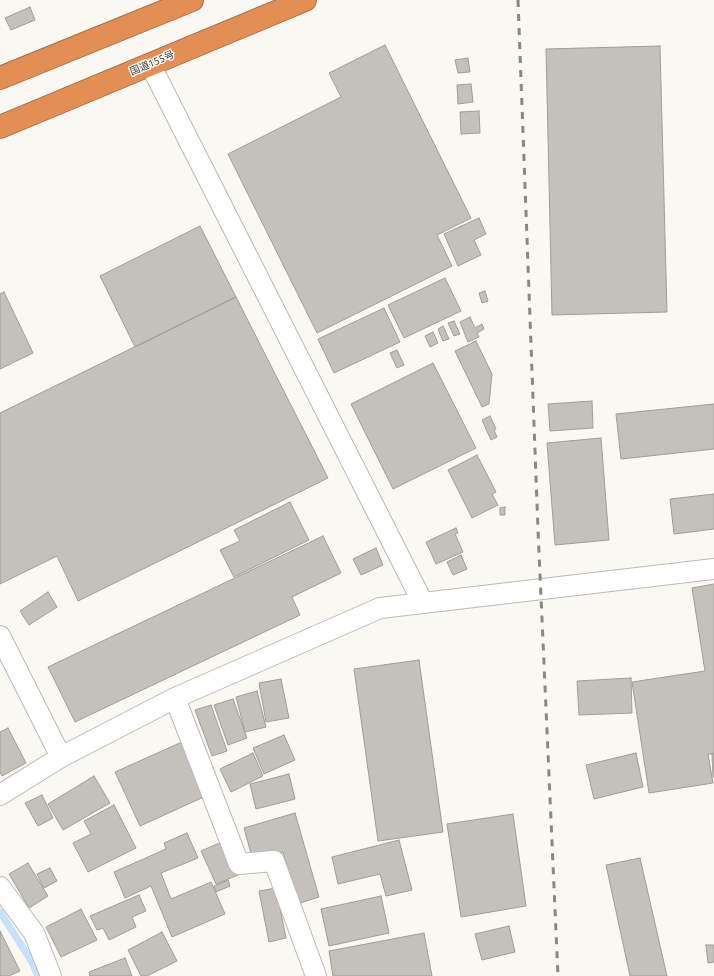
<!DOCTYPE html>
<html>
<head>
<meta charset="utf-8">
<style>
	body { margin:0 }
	canvas { display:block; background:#f9f8f3 }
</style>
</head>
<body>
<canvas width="714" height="976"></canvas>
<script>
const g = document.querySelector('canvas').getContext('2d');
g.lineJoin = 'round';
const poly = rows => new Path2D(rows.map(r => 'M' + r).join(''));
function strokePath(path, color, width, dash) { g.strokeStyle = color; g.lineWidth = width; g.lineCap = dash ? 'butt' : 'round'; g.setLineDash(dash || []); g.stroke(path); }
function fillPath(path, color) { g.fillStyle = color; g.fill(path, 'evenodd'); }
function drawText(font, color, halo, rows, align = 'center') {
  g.font = font + ' Ubuntu,"Noto Sans JP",sans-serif'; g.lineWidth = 3; g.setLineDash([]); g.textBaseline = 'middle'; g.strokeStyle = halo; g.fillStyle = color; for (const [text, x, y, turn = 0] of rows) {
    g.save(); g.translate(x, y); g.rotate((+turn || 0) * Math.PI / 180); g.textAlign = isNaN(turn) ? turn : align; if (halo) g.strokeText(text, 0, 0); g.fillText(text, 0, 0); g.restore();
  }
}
const stream = poly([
	[0,912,32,962,38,976]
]);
const building = poly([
	[30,7,35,20,11,30,5,18,30,7],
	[385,45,471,218,437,235,452,266,317,333,228,154,341,97,329,73,385,45],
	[660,46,667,312,552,315,546,49,660,46],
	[468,58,470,72,458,73,455,60,468,58],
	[471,84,473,102,458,104,457,85,471,84],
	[479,111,480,133,461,134,460,112,479,111],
	[479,218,486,234,474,240,481,255,458,266,444,234,479,218],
	[200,226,236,297,135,347,100,276,200,226],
	[445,278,461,311,404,338,388,305,445,278],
	[485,291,488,301,482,303,479,293,485,291],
	[4,292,33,353,0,369,0,294,4,292],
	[236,297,328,478,78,601,57,556,0,584,0,413,236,297],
	[384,308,400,342,334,373,318,339,384,308],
	[470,317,475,328,482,324,484,329,477,333,479,337,468,342,460,322,470,317],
	[454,321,460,334,454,336,448,323,454,321],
	[443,326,449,339,443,341,438,329,443,326],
	[433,332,438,343,430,347,425,336,433,332],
	[476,341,492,374,489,404,482,407,455,351,476,341],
	[397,350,404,365,397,368,390,353,397,350],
	[433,363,476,448,393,489,351,404,433,363],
	[592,401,593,428,550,431,548,404,592,401],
	[714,404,714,449,621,459,616,414,714,404],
	[490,416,496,429,494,430,497,437,491,440,482,420,490,416],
	[601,438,609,540,555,545,547,443,601,438],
	[477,455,496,492,492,494,498,505,472,518,448,470,477,455],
	[714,494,714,529,674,534,670,499,714,494],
	[290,502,309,540,234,577,220,550,240,541,234,530,290,502],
	[505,507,505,515,500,515,500,508,505,507],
	[456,528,458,533,455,534,463,552,436,564,426,542,456,528],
	[323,536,341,573,292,597,300,615,75,722,48,667,323,536],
	[376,548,383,565,361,575,353,559,376,548],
	[461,555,467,569,453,575,447,562,461,555],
	[714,584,714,754,708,754,713,783,649,793,632,682,705,671,692,588,714,584],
	[48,592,57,607,29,625,20,611,48,592],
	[419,660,443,832,378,841,354,669,419,660],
	[631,678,632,713,579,715,577,681,631,678],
	[281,679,289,718,266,722,259,683,281,679],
	[257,691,266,727,245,732,236,697,257,691],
	[233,699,247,738,228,745,214,705,233,699],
	[211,705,227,751,212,756,195,710,211,705],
	[8,728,26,763,2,776,0,772,0,732,8,728],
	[284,735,295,760,264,774,253,748,284,735],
	[182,742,206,796,140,826,115,772,182,742],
	[253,753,263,776,231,792,220,769,253,753],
	[636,753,643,787,594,799,586,765,636,753],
	[712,754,714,754,714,777,713,777,712,754],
	[289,774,295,799,256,809,250,784,289,774],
	[94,776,110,803,63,830,48,804,94,776],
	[42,795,53,818,38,826,25,803,42,795],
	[114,805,136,848,88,872,73,843,91,834,84,821,114,805],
	[295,813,319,897,297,904,283,852,253,861,244,828,295,813],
	[513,814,526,906,461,917,447,824,513,814],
	[187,833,198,858,161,873,171,899,211,882,225,914,172,937,151,886,125,898,114,872,166,849,164,843,187,833],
	[399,840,412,890,386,896,380,874,338,884,332,857,399,840],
	[224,841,238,875,216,884,201,851,224,841],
	[640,858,667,976,630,976,606,865,640,858],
	[28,863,48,896,29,908,9,874,28,863],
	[50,868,57,881,44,888,37,874,50,868],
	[228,880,230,886,216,892,214,886,228,880],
	[276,888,286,938,269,942,259,891,276,888],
	[139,895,146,911,132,917,136,927,109,940,103,928,97,930,90,916,139,895],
	[381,896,389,933,329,946,321,909,381,896],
	[81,909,97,940,61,957,46,927,81,909],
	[509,926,515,952,482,960,475,934,509,926],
	[0,931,20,971,9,976,0,976,0,931],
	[162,932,177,961,147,976,141,976,128,950,162,932],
	[424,933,432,976,333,976,329,951,424,933],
	[706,945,714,945,714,962,708,963,706,945],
	[125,958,132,976,90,976,89,972,125,958]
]);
const street = poly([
	[150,64,423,603],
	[0,636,61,757],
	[175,698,239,864,274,861,316,976],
	[0,795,61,757,175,698,380,608,714,569],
	[0,887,34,933,51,976]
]);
const highway = poly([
	[0,78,192,0],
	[0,127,305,0]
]);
const rail = poly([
	[518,0,538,530,558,976]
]);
const streetNames = [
	["国道155号",152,63,-23]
];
strokePath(stream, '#c6e1fc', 7);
fillPath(building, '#c4c1bd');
strokePath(building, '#a09d99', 1);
strokePath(street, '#bbbab6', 22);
strokePath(highway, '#a8704a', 24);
strokePath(street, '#fff', 20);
strokePath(highway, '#e38e55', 22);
strokePath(rail, '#898885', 3, [7, 7]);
drawText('10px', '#3a3937', '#f9f8f3', streetNames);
</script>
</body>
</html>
